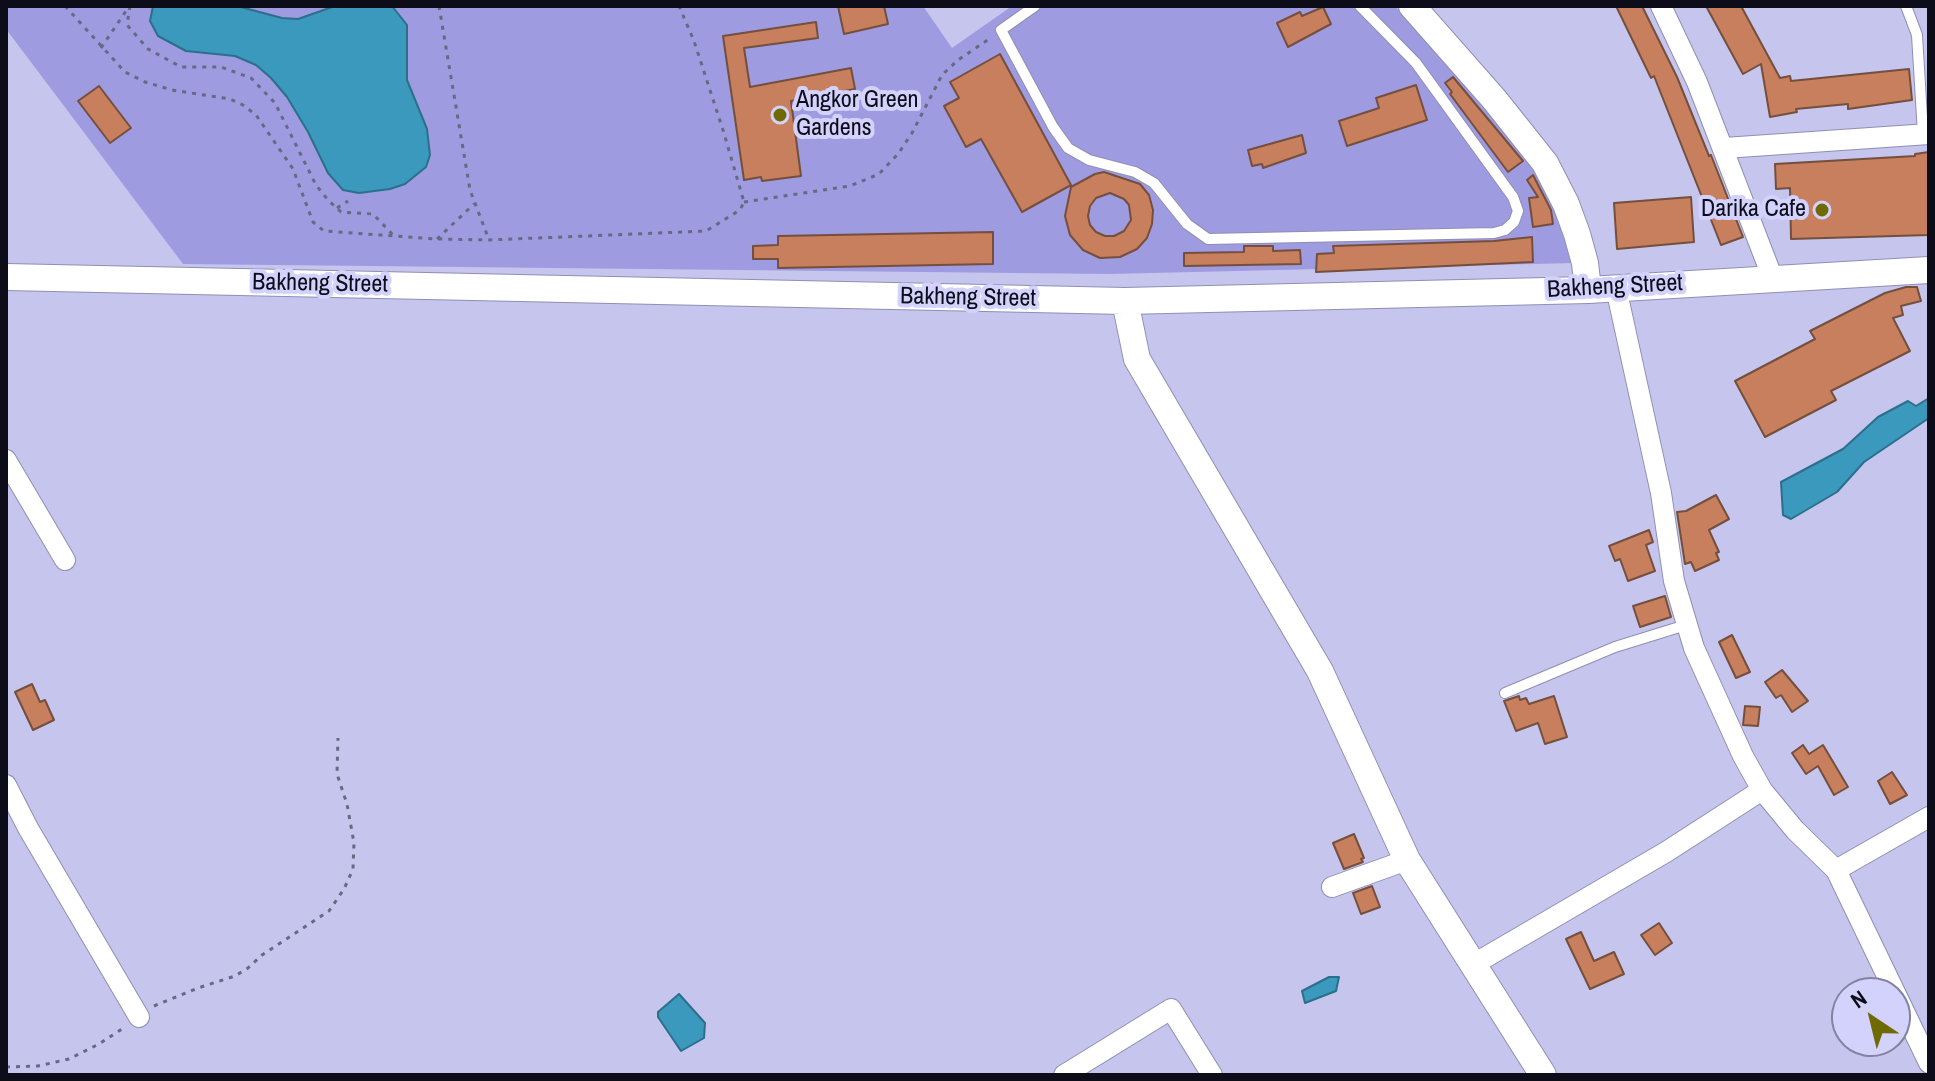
<!DOCTYPE html>
<html>
<head>
<meta charset="utf-8">
<style>
	body { margin:0 }
	#map { position:relative; width:1935px; height:1081px; overflow:hidden; background:#c5c5ee; font-family:"Archivo Narrow",sans-serif }
	canvas { display:block }
	.frame { position:absolute; inset:0; border:8px solid #0d0c19; pointer-events:none }
	.north { position:absolute; left:1831px; top:977px; width:80px; height:80px; box-sizing:border-box; background:#d2d2fc; border:2px solid #8383a1; border-radius:50%; rotate:325deg; font-size:22px; font-weight:700; line-height:32px; text-align:center; color:#0d0c19 }
	.north::after { content:''; display:block; margin:auto; width:28px; height:36px; background:#706a05; clip-path:polygon(50% 0,100% 100%,50% 72%,0 100%) }
</style>
</head>
<body>
<div id="map">
<canvas width="1935" height="1081"></canvas>
<div class="frame"></div>
<div class="north">N</div>
</div>
<script>
const g = document.querySelector('canvas').getContext('2d');
g.lineJoin = 'round';
function fillPath(path, color) { g.fillStyle = color; g.fill(path, 'evenodd'); }
const poly = rows => new Path2D(rows.map(r => 'M' + r).join(''));
function strokePath(path, color, width, dash) { g.strokeStyle = color; g.lineWidth = width; g.lineCap = dash ? 'butt' : 'round'; g.setLineDash(dash || []); g.stroke(path); }
function drawText(font, color, halo, rows, align = 'center') {
  g.font = font + ' "Archivo Narrow",sans-serif'; g.lineWidth = 8; g.setLineDash([]); g.textBaseline = 'middle'; g.strokeStyle = halo; g.fillStyle = color; for (const [text, x, y, turn = 0] of rows) {
    g.save(); g.translate(x, y); g.rotate((+turn || 0) * Math.PI / 180); g.textAlign = isNaN(turn) ? turn : align; if (halo) g.strokeText(text, 0, 0); g.fillText(text, 0, 0); g.restore();
  }
}
const green = poly([
	[6,6,923,6,952,48,1012,6,1395,6,1429,42,1543,180,1575,263,1109,274,183,264,6,29]
]);
const water = poly([
	[153,6,237,6,282,18,298,19,335,6,392,6,407,25,407,80,427,129,430,155,426,167,405,184,390,189,359,193,343,190,328,173,308,132,287,97,271,78,256,65,235,56,186,51,158,36,150,21,153,6],
	[1929,398,1929,418,1864,462,1837,492,1791,519,1783,515,1781,482,1843,449,1878,417,1908,401,1916,406,1929,398],
	[1329,977,1339,977,1336,991,1305,1003,1302,991,1329,977],
	[679,994,705,1023,704,1038,681,1051,658,1017,658,1012,679,994]
]);
const building = poly([
	[838,6,884,6,888,24,844,34,838,6],
	[1616,6,1642,6,1677,77,1709,156,1711,155,1743,237,1721,245,1654,76,1651,78,1616,6],
	[1706,6,1741,6,1780,78,1790,76,1791,81,1909,69,1912,100,1848,109,1848,104,1796,109,1797,112,1770,117,1761,64,1743,74,1706,6],
	[1323,7,1331,24,1288,47,1277,23,1300,12,1302,16,1323,7],
	[816,22,818,38,744,48,750,87,851,68,855,89,791,101,801,176,762,181,761,177,744,180,723,36,816,22],
	[1000,54,1071,185,1022,212,981,139,966,147,944,106,959,98,950,82,1000,54],
	[1453,77,1523,161,1508,172,1450,94,1452,92,1445,83,1453,77],
	[1416,85,1427,120,1347,146,1339,121,1379,108,1376,98,1416,85],
	[99,86,131,128,110,143,78,101,99,86],
	[1302,135,1306,153,1263,168,1262,164,1252,166,1248,150,1302,135],
	[1929,152,1929,235,1791,239,1790,188,1776,189,1775,164,1915,156,1915,154,1929,152],
	[1104,172,1140,184,1149,195,1153,210,1152,224,1147,238,1137,249,1120,257,1100,258,1083,250,1070,235,1065,216,1071,187,1095,174,1104,172],
	[1110,193,1124,199,1129,205,1131,220,1124,231,1114,236,1105,236,1096,232,1090,225,1088,216,1090,206,1096,198,1110,193],
	[1533,175,1551,210,1553,224,1533,227,1529,198,1538,197,1527,180,1533,175],
	[1691,197,1694,242,1617,249,1614,203,1691,197],
	[993,232,993,264,778,268,778,259,753,259,753,246,778,245,778,236,993,232],
	[1532,237,1533,262,1316,272,1317,254,1334,253,1333,246,1494,241,1532,237],
	[1244,246,1273,246,1273,251,1300,250,1301,264,1184,266,1184,253,1244,252,1244,246],
	[1906,287,1917,287,1921,301,1901,306,1903,315,1893,318,1910,351,1831,391,1836,400,1765,437,1735,381,1815,339,1810,331,1885,293,1906,287],
	[1716,495,1729,519,1709,530,1719,552,1716,553,1719,560,1695,571,1691,562,1685,564,1677,512,1686,511,1716,495],
	[1649,530,1653,542,1646,545,1655,571,1628,581,1620,559,1615,561,1609,546,1649,530],
	[1665,596,1671,617,1640,627,1633,606,1665,596],
	[1732,635,1750,672,1736,678,1719,642,1732,635],
	[1782,670,1808,701,1792,712,1781,695,1776,698,1765,682,1782,670],
	[32,684,40,702,45,700,54,720,33,730,15,692,32,684],
	[1519,696,1520,700,1526,698,1529,704,1554,696,1567,737,1545,744,1538,723,1516,731,1504,701,1519,696],
	[1745,706,1760,707,1758,726,1743,725,1745,706],
	[1803,745,1809,754,1823,745,1848,787,1834,795,1818,766,1806,774,1792,753,1803,745],
	[1892,772,1907,795,1890,804,1878,781,1892,772],
	[1354,834,1364,858,1361,859,1363,862,1344,869,1333,843,1354,834],
	[1372,886,1380,907,1361,914,1353,893,1372,886],
	[1659,923,1672,943,1655,955,1641,935,1659,923],
	[1581,932,1594,961,1614,952,1624,974,1590,989,1566,939,1581,932]
]);
const path = poly([
	[65,6,125,72,145,82,172,90,230,99,243,105,256,115,293,169,313,222,324,231,437,239,489,240,706,231,740,210,744,202,723,130,694,41,679,6],
	[130,6,127,25,148,49,181,67,221,67,251,78,275,103,316,185,328,200,341,212,373,214,394,236],
	[439,6,470,190,489,240],
	[101,48,128,8],
	[744,202,850,186,879,174,898,154,912,133,942,75,958,60,992,37],
	[337,208,348,201],
	[437,239,474,204],
	[154,1006,198,988,235,976,248,968,262,955,329,911,344,889,353,869,354,843,347,804,337,774,338,738],
	[6,1067,38,1066,69,1059,99,1044,125,1027]
]);
const service = poly([
	[1035,6,1001,30,1053,127,1068,148,1089,160,1135,172,1154,183,1187,224,1208,239,1494,233,1505,230,1514,222,1518,211,1513,197,1416,63,1360,6],
	[1906,6,1917,35,1923,134],
	[1505,693,1615,647,1686,625]
]);
const minor = poly([
	[1661,6,1697,82,1773,279],
	[1724,148,1929,134],
	[1616,288,1661,493,1674,581,1694,648,1743,756,1762,790,1795,830,1836,870,1929,1063],
	[6,460,65,560],
	[6,785,28,828,139,1017],
	[1836,870,1929,817],
	[1332,887,1407,860],
	[1474,964,1666,852,1762,790],
	[1064,1075,1171,1009,1212,1075]
]);
const tertiary = poly([
	[1412,6,1494,99,1545,163,1566,204,1577,234,1585,263,1588,290],
	[6,277,1125,301,1588,290,1929,270],
	[1125,301,1137,359,1320,671,1407,860,1543,1075]
]);
const markers = [
	[780,115,8,"#706a05"],
	[1822,210,8,"#706a05"]
];
const poiNames = [
	["Angkor Green",796,101],
	["Gardens",796,129],
	["Darika Cafe",1806,210,"right"]
];
const streetNames = [
	["Bakheng Street",320,284,1],
	["Bakheng Street",1615,287,-3],
	["Bakheng Street",968,298,1]
];
fillPath(green, '#9f9be1');
fillPath(water, '#3a99bc');
strokePath(water, '#2c6f8b', 2);
fillPath(building, '#c77f5d');
strokePath(building, '#744f3d', 2);
strokePath(service, '#8f8eb5', 12);
strokePath(minor, '#8f8eb5', 22);
strokePath(tertiary, '#8f8eb5', 28);
strokePath(path, '#686882', 3, [4, 6]);
strokePath(service, '#fff', 10);
strokePath(minor, '#fff', 20);
strokePath(tertiary, '#fff', 26);
for (const [x, y, r, color] of markers) { const dot = new Path2D(); dot.arc(x, y, r, 0, 2 * Math.PI); g.fillStyle = color; g.fill(dot); strokePath(dot, '#d2d2fc', 3); }
drawText('24px', '#0d0c19', '#d2d2fc', poiNames, 'left');
drawText('24px', '#0d0c19', '#d2d2fc', streetNames);
</script>
</body>
</html>
